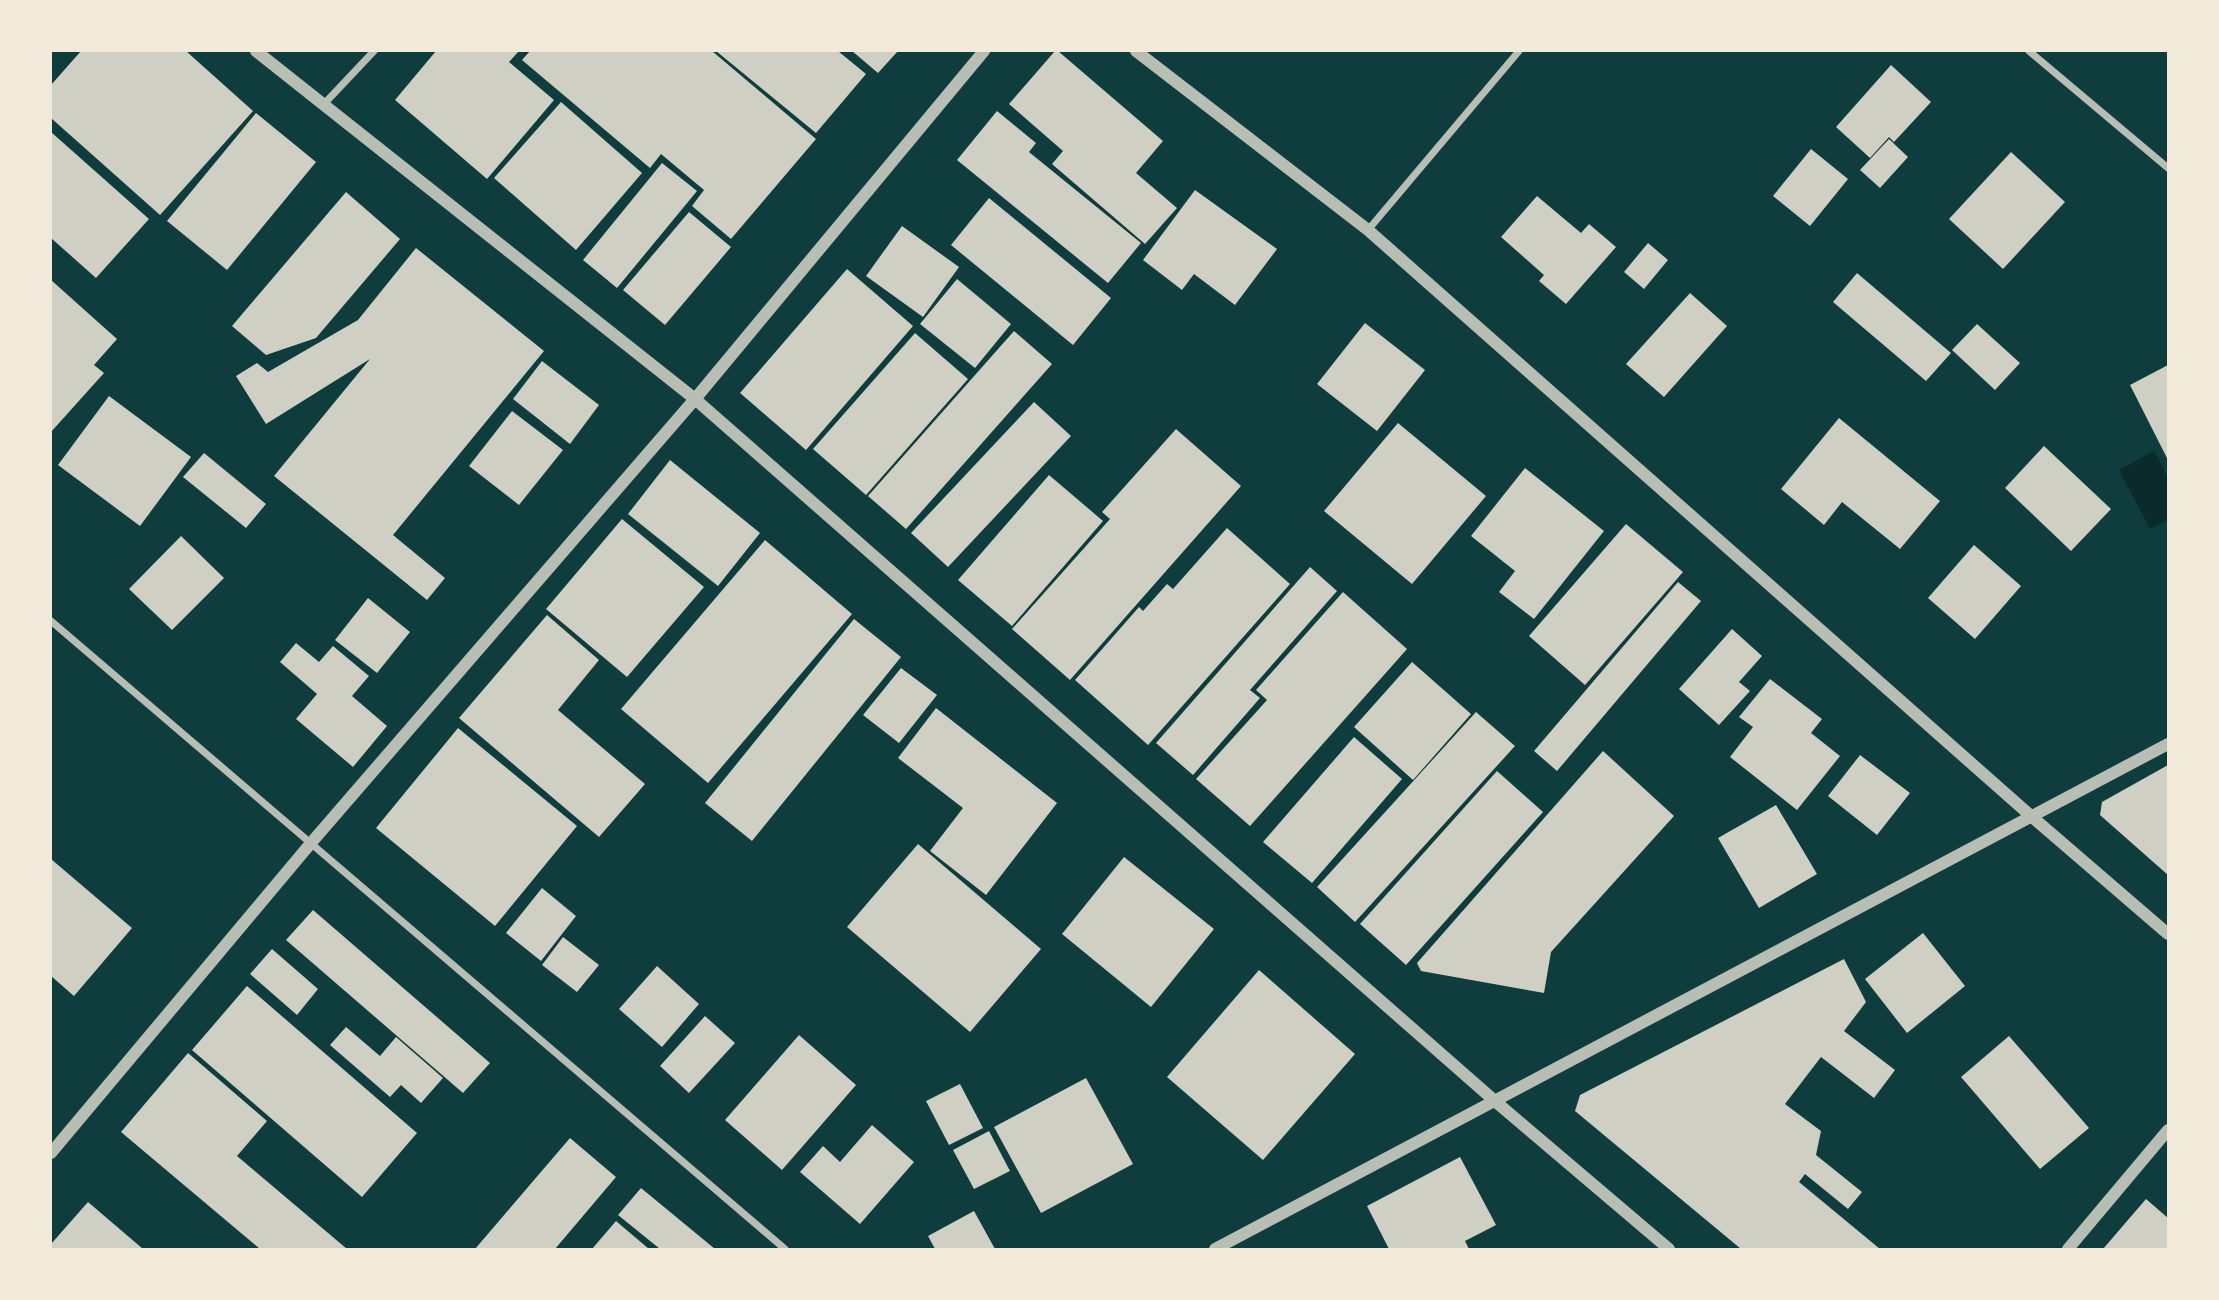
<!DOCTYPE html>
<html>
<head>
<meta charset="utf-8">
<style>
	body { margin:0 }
	#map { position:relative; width:2219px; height:1300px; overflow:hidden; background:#0f3d3e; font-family:"Fira Sans Condensed",sans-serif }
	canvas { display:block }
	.frame { position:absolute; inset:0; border:52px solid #f1e9da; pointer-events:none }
</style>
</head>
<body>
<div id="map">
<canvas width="2219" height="1300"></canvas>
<div class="frame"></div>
</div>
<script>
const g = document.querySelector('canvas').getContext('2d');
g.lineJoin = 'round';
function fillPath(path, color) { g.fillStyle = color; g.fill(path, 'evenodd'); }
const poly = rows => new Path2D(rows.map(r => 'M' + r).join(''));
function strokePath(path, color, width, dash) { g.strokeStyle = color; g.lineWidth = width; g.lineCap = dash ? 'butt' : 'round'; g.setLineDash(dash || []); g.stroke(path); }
const water = poly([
	[2154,451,2168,478,2168,520,2150,529,2119,470]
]);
const building = poly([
	[81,51,186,51,253,111,160,215,51,118,51,85],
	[436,51,519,51,509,62,554,100,487,179,395,100],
	[530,51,712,51,816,139,731,239,692,206,704,190,661,154,650,168,522,60],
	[716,51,838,51,866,74,816,133],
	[852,51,898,51,878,73],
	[1055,51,1058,51,1163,141,1136,173,1177,208,1145,244,1052,164,1063,151,1009,104],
	[1891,65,1931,102,1894,142,1889,137,1870,158,1836,127],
	[561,102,642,173,576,250,494,178],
	[997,111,1036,143,1029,152,1141,243,1108,283,957,160],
	[256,113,316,162,227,270,167,221],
	[51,132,149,219,96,278,51,238],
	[1889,139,1908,157,1880,188,1860,170],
	[1811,149,1848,179,1810,226,1773,196],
	[2011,152,2065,202,2003,269,1949,219],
	[662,163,697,191,617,288,583,260],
	[1195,190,1277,249,1235,305,1194,274,1182,290,1143,260],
	[346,192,400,239,316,338,266,355,232,326],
	[1537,196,1581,233,1589,224,1616,247,1566,304,1539,281,1544,275,1501,237],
	[989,198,1111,298,1073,345,951,245],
	[689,212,731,247,665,325,623,290],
	[902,226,959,267,923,317,866,276],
	[1648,243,1668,260,1644,289,1624,272],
	[416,248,544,351,393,535,445,578,427,600,274,476,370,359,266,424,236,376,257,363,268,372,358,320],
	[847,269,913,326,806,450,740,393],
	[1857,273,1951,353,1926,381,1833,302],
	[957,279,1011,324,975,368,920,324],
	[51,280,117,339,94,365,104,373,51,432],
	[1690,293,1727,326,1664,397,1626,364],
	[1365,323,1425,370,1377,431,1317,384],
	[1977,324,2020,363,1995,390,1952,350],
	[1014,331,1052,364,906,529,868,496],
	[915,333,968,379,866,495,813,449],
	[542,361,599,405,570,444,513,399],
	[2168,365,2168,460,2130,385],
	[109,396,191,457,140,526,58,465],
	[1034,402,1071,436,948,567,911,533],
	[512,411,563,450,519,505,469,466],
	[1839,418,1940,501,1900,549,1842,502,1824,525,1781,489],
	[1398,423,1486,496,1412,584,1324,511],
	[1176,429,1241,486,1070,680,1012,629,1110,519,1102,512],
	[2044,446,2111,509,2071,551,2005,488],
	[204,453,266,504,246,528,183,477],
	[670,460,760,533,718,586,628,514],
	[1525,468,1604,531,1534,619,1499,592,1515,571,1471,536],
	[1049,475,1103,521,1012,626,958,580],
	[622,519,704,587,627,677,546,609],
	[1626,524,1683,572,1585,685,1529,636],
	[1227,528,1290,584,1148,745,1075,680,1139,607,1143,611,1167,584,1173,589],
	[181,536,224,578,172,630,129,589],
	[765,540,852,614,708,783,621,709],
	[1974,545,2021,586,1975,639,1928,598],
	[1310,567,1337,591,1250,690,1260,698,1193,775,1156,743],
	[1678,582,1701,601,1557,771,1534,751],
	[1343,592,1407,649,1250,826,1196,779,1267,700,1256,690],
	[368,598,410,632,377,673,335,640],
	[547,615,599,660,558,710,645,784,599,837,459,718],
	[854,619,901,657,752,841,705,803],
	[1732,629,1762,656,1739,682,1750,691,1719,725,1679,689],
	[296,643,319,662,333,646,369,676,352,696,387,726,353,767,296,719,317,694,280,662],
	[1412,662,1471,714,1413,780,1354,727],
	[901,668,937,695,899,743,863,715],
	[1770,679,1822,719,1811,733,1840,756,1797,810,1730,757,1753,727,1739,717],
	[936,708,1057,803,986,895,930,851,963,808,898,758],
	[1476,712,1515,746,1355,922,1317,887],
	[458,728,577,826,495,926,376,828],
	[1354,737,1402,779,1312,883,1263,842],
	[1603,751,1674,816,1551,952,1544,993,1421,971,1417,963],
	[1860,755,1910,793,1877,835,1828,796],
	[2168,765,2168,875,2100,815,2102,802],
	[1497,771,1543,812,1406,965,1360,924],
	[1776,805,1817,874,1759,908,1718,838],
	[918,844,1041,949,970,1032,847,927],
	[1124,857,1214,929,1151,1007,1062,934],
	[51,859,132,928,74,996,51,976],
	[542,888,576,916,541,961,506,933],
	[313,910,490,1063,463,1093,286,940],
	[1923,933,1965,986,1907,1033,1865,979],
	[563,937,599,965,577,992,542,965],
	[272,949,318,989,297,1015,250,974],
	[1844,959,1866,1002,1844,1031,1895,1070,1874,1098,1821,1057,1785,1104,1821,1131,1816,1155,1862,1192,1848,1209,1805,1174,1799,1182,1880,1249,1741,1249,1575,1111,1580,1095],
	[657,966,699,1004,662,1047,619,1009],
	[1259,970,1355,1054,1263,1160,1167,1077],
	[247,986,417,1133,362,1197,192,1050],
	[705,1016,735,1043,689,1093,660,1066],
	[346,1027,380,1056,396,1037,443,1078,421,1103,401,1085,390,1097,330,1045],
	[799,1035,856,1085,782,1170,725,1120],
	[2009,1036,2089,1128,2040,1169,1961,1077],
	[188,1053,267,1121,237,1156,347,1249,260,1249,121,1132],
	[1086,1078,1133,1164,1041,1213,994,1127],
	[960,1084,983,1128,949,1145,926,1101],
	[872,1125,914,1162,860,1224,800,1172,823,1146,840,1162],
	[989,1131,1010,1171,974,1189,953,1150],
	[570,1138,616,1177,555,1249,475,1249],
	[1460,1157,1496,1225,1465,1241,1469,1249,1389,1249,1367,1206],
	[641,1188,715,1249,660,1249,618,1215],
	[2146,1199,2168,1218,2168,1249,2103,1249],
	[88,1202,143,1249,51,1249,51,1244],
	[974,1211,995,1249,935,1249,928,1236],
	[616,1221,649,1249,592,1249]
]);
const minor = poly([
	[2029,51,2168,168],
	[324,104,374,51],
	[1368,230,1519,51],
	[51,621,785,1249]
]);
const tertiary = poly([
	[256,51,695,399,1496,1102,1669,1249],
	[1136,51,1368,230,2031,816,2168,934],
	[51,1153,311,843,695,399,984,51],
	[1215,1249,2168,744],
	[2068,1249,2168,1130]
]);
fillPath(water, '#0a2a2b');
fillPath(building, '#cfcfc3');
strokePath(minor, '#b8beb3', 7);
strokePath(tertiary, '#b8beb3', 12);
</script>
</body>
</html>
